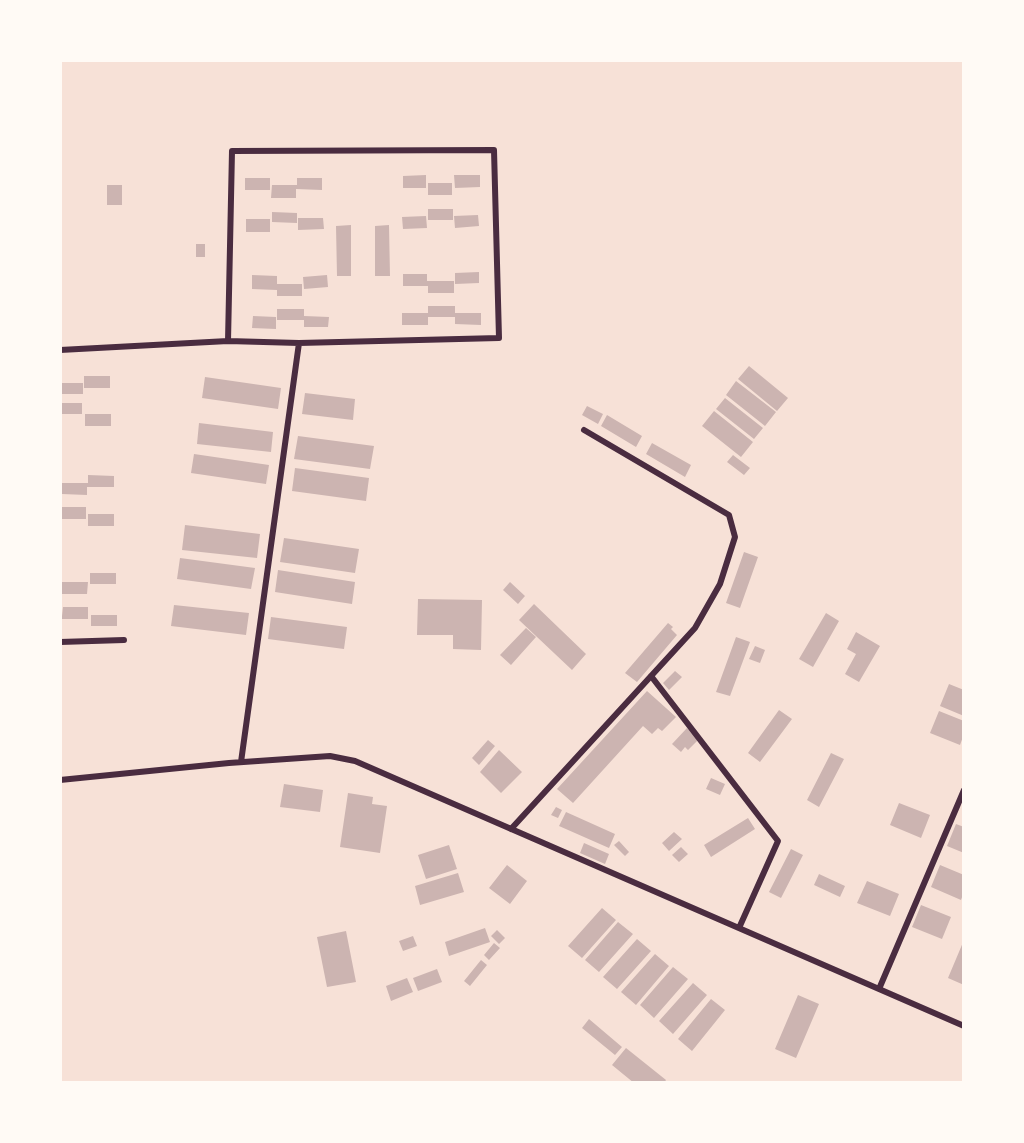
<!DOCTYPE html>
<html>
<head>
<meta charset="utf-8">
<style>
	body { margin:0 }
	#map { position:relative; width:1024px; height:1143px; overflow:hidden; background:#f7e1d7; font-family:"Crimson Pro",serif }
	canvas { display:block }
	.frame { position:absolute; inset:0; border:62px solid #fffaf5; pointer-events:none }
</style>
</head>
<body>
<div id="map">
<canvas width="1024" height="1143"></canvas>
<div class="frame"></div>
</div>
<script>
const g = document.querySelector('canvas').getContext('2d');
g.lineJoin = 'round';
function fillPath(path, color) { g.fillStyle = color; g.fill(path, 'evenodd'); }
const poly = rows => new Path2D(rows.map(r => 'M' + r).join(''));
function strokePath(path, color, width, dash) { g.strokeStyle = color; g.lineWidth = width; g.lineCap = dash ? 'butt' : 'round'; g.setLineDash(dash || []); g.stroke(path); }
const building = poly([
	[426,175,426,188,403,188,403,176],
	[454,175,480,175,480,187,455,188],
	[245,178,270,178,270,190,245,190],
	[297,178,322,178,322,190,296,189,296,198,271,198,272,185,297,185],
	[428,183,452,183,452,195,428,195],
	[107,185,122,185,122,205,107,205],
	[428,209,453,209,453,220,428,220],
	[272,212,297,213,297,223,272,222],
	[478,215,479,226,455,228,454,216],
	[426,216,427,228,403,229,402,217],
	[298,218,323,218,324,229,298,230],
	[246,219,270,219,270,232,246,232],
	[351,225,351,276,337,276,336,226],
	[389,225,390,276,375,276,375,226],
	[196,244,205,244,205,257,196,257],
	[479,272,479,283,455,284,455,273],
	[403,274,427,274,427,281,454,281,454,293,428,293,428,286,403,286],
	[252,275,277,276,277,284,302,284,302,296,277,296,277,290,252,289],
	[327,275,328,287,304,289,303,277],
	[428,306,455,306,455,313,481,313,481,325,455,324,455,317,428,317,428,325,402,325,402,313,428,313],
	[277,309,304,309,304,316,329,317,328,327,304,327,304,320,277,320],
	[253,316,276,317,276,329,252,328],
	[749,366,788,398,777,411,738,379],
	[84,376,110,376,110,388,84,388],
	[205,377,281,388,278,409,202,398],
	[736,381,776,412,765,426,726,395],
	[60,383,83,383,83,394,60,394],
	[305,393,355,399,353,420,302,414],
	[725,398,763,428,754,439,716,409],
	[60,403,82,403,82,414,60,414],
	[587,406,603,414,598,424,582,415],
	[714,411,753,442,741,457,702,426],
	[85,414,111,414,111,426,85,426],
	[607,415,642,436,636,447,601,426],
	[199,423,273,432,271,452,197,444],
	[298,436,374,446,370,469,294,459],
	[652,443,691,465,685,477,646,454],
	[194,454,269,465,266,484,191,473],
	[733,455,750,468,744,475,727,462],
	[295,468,369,478,366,501,292,491],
	[88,475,114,476,114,487,87,487,87,495,62,494,62,483,88,483],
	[60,507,86,507,86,519,60,519],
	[88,514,114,514,114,526,88,526],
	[185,525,260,534,257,558,182,550],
	[284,538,359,549,355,573,280,562],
	[744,552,758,557,740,608,726,603],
	[180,558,255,568,251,589,177,579],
	[278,570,355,582,352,604,275,592],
	[90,573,116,573,116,584,90,584],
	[62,582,88,582,87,594,62,594],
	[510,582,525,596,518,604,503,590],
	[418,599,482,600,481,650,453,649,453,635,417,635],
	[534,604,586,654,572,670,519,620],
	[174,605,249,613,246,635,171,626],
	[63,607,88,607,88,619,60,619,60,616,62,616],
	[826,613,839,621,813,667,799,659],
	[91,615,117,615,117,626,91,626],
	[271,617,347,627,344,649,268,639],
	[668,623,673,627,671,629,677,635,637,682,625,673],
	[526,628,536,637,511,665,500,655],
	[856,632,880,646,859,682,845,674,856,654,847,649],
	[736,637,750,642,730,696,716,692],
	[755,646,765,650,760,663,749,659],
	[675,671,682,677,669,690,663,683],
	[949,684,964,690,964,716,940,706],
	[647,691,676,717,662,731,658,728,652,734,643,726,573,803,557,789],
	[779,710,792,719,760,762,748,753],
	[939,711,964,721,964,734,960,745,930,733],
	[687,728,699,739,688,750,685,747,681,752,672,744],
	[488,740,495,746,479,765,472,758],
	[499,750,522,772,501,793,480,772],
	[831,753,844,759,819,807,807,800],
	[711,778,725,784,720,795,706,789],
	[284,784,323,790,320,812,280,807],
	[348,793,373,797,372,804,387,806,380,853,340,847],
	[899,803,930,815,921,838,890,825],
	[556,807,562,810,558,818,551,815],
	[566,812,615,834,609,848,559,826],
	[748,818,755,829,711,857,704,845],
	[956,824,964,827,964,853,947,846],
	[674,832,682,839,669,851,662,843],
	[619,841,629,852,625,856,614,845],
	[584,843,609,854,605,864,580,853],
	[449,845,457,869,426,879,418,855],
	[681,847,688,854,679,862,672,855],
	[791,849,803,855,781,898,769,892],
	[507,865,527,881,510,904,489,888],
	[940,865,964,875,964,892,961,900,931,887],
	[458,873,464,892,420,905,415,886],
	[819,874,845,886,840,897,814,885],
	[867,881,899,894,890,916,857,903],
	[921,905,951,917,942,939,912,927],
	[602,908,616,920,582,958,568,946],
	[618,922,633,934,599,972,585,960],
	[485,928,490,942,449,956,445,942],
	[497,930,505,938,499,944,491,936],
	[346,931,356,982,327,987,317,937],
	[413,936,417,946,403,951,399,941],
	[637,939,651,951,617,989,603,977],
	[964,940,964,985,948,978],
	[494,943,500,948,489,960,484,955],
	[655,954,669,966,636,1005,621,992],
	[481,960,487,965,470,986,464,981],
	[673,967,688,979,654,1018,640,1005],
	[437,969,442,982,418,991,413,978],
	[407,978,413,992,391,1001,386,986],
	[693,983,707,995,673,1034,659,1021],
	[798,995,819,1004,796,1058,775,1049],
	[711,999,725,1010,692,1051,678,1039],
	[589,1019,622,1047,615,1055,582,1028],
	[626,1048,666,1080,664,1083,634,1083,612,1065]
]);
const minor = poly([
	[60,350,228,341,299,343,499,338,494,150,232,151,228,341],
	[60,642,124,640],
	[651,676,778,841,739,928],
	[241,762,299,343],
	[60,780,229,763,330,756,355,761,964,1026],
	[511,829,695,628,720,584,735,537,729,515,584,430],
	[879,989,964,790]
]);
fillPath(building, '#ccb4b1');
strokePath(minor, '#4a2c40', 6);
</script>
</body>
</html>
